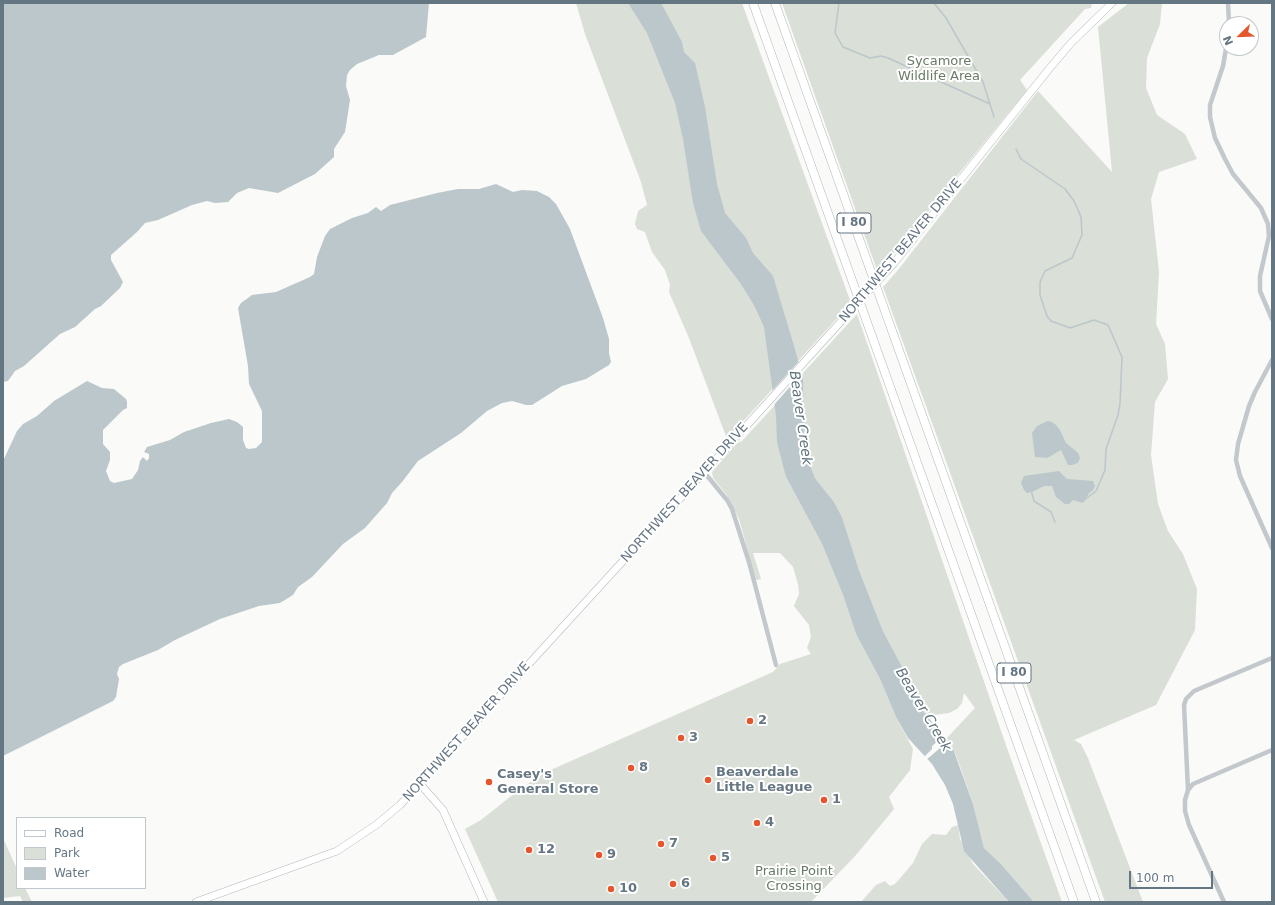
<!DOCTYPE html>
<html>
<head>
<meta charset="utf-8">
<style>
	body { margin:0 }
	#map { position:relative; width:1275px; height:905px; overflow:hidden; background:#fafaf8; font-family:"DejaVu Sans",sans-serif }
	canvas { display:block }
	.frame { position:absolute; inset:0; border:4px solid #657683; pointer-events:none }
	.legend { position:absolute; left:16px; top:817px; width:130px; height:72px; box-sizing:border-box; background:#fff; border:1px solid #c1c8cd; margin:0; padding:5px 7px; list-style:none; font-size:12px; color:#657683 }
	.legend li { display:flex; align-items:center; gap:8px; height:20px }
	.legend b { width:20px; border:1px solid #c1c8cd }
	.north { position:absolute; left:1219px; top:16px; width:40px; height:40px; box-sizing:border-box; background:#fff; border:1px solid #c1c8cd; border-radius:50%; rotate:247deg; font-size:11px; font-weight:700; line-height:16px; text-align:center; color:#657683 }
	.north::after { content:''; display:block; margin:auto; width:14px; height:18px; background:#e4572e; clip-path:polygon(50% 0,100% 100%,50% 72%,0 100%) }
	.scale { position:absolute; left:1129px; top:871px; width:84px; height:18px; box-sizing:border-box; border:2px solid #657683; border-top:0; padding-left:5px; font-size:12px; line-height:14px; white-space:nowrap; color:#657683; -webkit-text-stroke:3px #fff; paint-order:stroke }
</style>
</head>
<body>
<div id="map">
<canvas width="1275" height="905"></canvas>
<div class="frame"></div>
<ul class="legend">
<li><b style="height:5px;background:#fff"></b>Road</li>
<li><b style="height:11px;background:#dadfd7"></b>Park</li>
<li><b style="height:11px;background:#bbc7cb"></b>Water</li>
</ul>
<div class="north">N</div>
<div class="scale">100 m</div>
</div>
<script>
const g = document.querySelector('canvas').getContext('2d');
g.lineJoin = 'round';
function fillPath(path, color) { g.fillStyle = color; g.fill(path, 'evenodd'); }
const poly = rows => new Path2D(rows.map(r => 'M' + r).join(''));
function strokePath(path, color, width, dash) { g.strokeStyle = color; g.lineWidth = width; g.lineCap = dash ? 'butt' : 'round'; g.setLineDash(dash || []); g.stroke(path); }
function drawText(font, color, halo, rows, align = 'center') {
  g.font = font + ' "DejaVu Sans",sans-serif'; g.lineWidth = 4; g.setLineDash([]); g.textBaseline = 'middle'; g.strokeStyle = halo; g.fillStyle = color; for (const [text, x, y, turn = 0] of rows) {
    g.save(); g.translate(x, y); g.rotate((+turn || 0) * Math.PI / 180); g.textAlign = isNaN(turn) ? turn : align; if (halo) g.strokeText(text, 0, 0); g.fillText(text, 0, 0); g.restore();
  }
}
const green = poly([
	[576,3,742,3,851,303,727,439,689,338,669,292,670,285,665,270,652,252,645,232,637,229,635,224,638,211,647,205,641,182,585,34],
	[782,3,1092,3,1091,8,1085,9,1020,80,1027,90,878,273],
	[1129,3,1162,3,1160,24,1147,58,1146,88,1157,115,1185,134,1197,159,1159,172,1151,199,1159,272,1156,324,1165,344,1168,379,1155,402,1151,455,1158,504,1168,531,1183,554,1197,589,1195,630,1156,705,1074,740,1081,744,1088,758,1143,902,1105,902,883,287,898,270,1038,91,1112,172,1098,27],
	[857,314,1007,748,1062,902,1034,902,1001,864,984,848,973,804,960,766,952,746,946,739,975,708,964,693,962,703,957,709,949,713,927,716,922,710,908,678,883,631,859,570,842,517,834,502,815,478,804,450,802,374],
	[775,405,786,477,822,544,843,595,856,634,880,679,896,717,913,749,910,770,889,797,894,809,856,855,811,902,498,902,465,829,481,820,520,789,546,772,773,672,780,664,811,654,807,648,811,637,809,625,794,606,799,594,798,584,793,567,780,553,753,553,761,579,756,580,739,519,726,494,713,478,712,472,737,443,742,441],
	[958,825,960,839,973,864,1009,902,861,902,876,885,885,881,890,886,895,884,913,863,922,844,932,834,946,835,952,827],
	[3,838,17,869,17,888,25,888,32,902,23,902,20,896,3,898]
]);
const water = poly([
	[3,3,429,3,426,37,393,55,379,55,357,64,350,70,347,75,346,86,350,100,345,132,334,149,334,157,315,174,278,193,249,188,237,193,228,202,215,203,207,201,192,205,158,220,145,223,137,232,111,255,111,260,123,282,120,288,101,306,95,309,75,327,60,334,24,366,15,371,8,381,3,382],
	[628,3,661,3,682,42,684,52,695,63,705,107,717,184,725,213,746,238,753,253,773,276,794,346,803,378,804,450,815,478,834,502,842,517,859,570,883,631,908,678,922,710,952,746,973,804,984,848,1001,864,1034,902,1009,902,964,851,953,804,945,785,932,764,908,738,896,717,880,679,856,634,843,595,822,544,786,477,777,442,776,416,764,327,755,307,741,284,701,231,693,203,683,139,675,103,647,33],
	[496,184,513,192,522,190,537,191,549,197,556,204,570,229,603,318,609,339,609,353,611,362,609,365,586,379,562,386,532,405,526,405,512,401,502,403,487,411,461,433,418,461,402,482,392,493,387,503,365,528,343,544,312,577,298,587,293,595,280,603,259,606,220,619,175,640,158,650,123,664,119,667,117,674,119,679,116,697,113,701,3,756,3,461,17,431,23,424,37,416,54,401,87,381,102,388,114,389,126,399,127,402,127,408,123,410,103,430,103,444,110,452,110,460,106,471,110,481,114,483,132,479,138,470,140,461,143,457,147,461,149,458,149,454,144,452,147,447,170,440,184,432,211,423,229,419,237,422,243,427,243,440,246,448,249,449,256,448,262,442,262,411,249,384,248,366,238,308,241,303,252,295,276,292,310,277,314,274,317,257,325,236,330,229,352,218,368,213,376,207,381,211,390,205,437,193,458,189,479,189],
	[1048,421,1052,422,1056,425,1060,430,1066,443,1078,453,1080,458,1078,463,1072,465,1068,465,1061,450,1047,458,1035,457,1032,433,1037,426],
	[1059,471,1067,479,1093,481,1095,486,1093,490,1089,493,1083,503,1073,500,1069,504,1065,504,1056,497,1052,486,1044,486,1034,491,1027,493,1024,490,1021,483,1024,476]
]);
const pier = poly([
	[800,360,803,372,773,406,771,392],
	[945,735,947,737,939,747,939,749,926,760,924,757,932,749,932,746]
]);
const stream = poly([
	[839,3,835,33,843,47,870,58,881,56,888,58,990,104],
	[934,3,946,18,983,82,994,117],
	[1016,149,1021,159,1065,189,1074,201,1081,217,1082,235,1072,258,1045,271,1040,282,1040,295,1047,316,1051,321,1070,328,1094,320,1108,325,1122,357,1120,404,1118,415,1106,449,1105,470,1096,491,1083,501],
	[1031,490,1034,501,1051,512,1055,522]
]);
const street = poly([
	[1228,3,1229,24],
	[1227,43,1223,66,1210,105,1210,117,1215,138,1225,159,1233,174,1261,208,1268,224,1269,236,1260,276,1260,291,1272,319],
	[1272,360,1255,392,1249,406,1238,444,1236,460,1240,476,1272,548],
	[704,472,727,500,732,509,749,562,776,665],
	[1188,790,1193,784,1272,750],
	[1224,902,1189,825,1185,811,1185,800,1188,790,1184,705,1186,699,1194,691,1272,658]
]);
const secondary = poly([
	[894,263,1049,69,1071,43,1112,3],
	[420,784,443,810,484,902],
	[196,902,337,851,376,825,400,805,739,434]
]);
const highway = poly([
	[753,3,1074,902],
	[775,3,1096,902]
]);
const secondaryBridge = poly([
	[739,434,894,263]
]);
const markers = [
	[750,721,4,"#e4572e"],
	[681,738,4,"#e4572e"],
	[631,768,4,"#e4572e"],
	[708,780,4,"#e4572e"],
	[489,782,4,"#e4572e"],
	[824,800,4,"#e4572e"],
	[757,823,4,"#e4572e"],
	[661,844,4,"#e4572e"],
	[529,850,4,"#e4572e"],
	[599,855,4,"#e4572e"],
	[713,858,4,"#e4572e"],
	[673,884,4,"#e4572e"],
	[611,889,4,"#e4572e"]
];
const shields = [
	[854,223,34],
	[1014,673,34]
];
const shieldNames = [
	["I 80",854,223],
	["I 80",1014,673]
];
const parkNames = [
	["Sycamore",939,62],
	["Wildlife Area",939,77],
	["Prairie Point",794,872],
	["Crossing",794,887]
];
const streetNames = [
	["NORTHWEST BEAVER DRIVE",901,251,-50],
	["NORTHWEST BEAVER DRIVE",685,493,-48],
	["NORTHWEST BEAVER DRIVE",467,732,-48]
];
const poiNames = [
	["2",758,721],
	["3",689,738],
	["8",639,768],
	["Beaverdale",716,773],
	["Little League",716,788],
	["Casey's",497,775],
	["General Store",497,790],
	["1",832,800],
	["4",765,823],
	["7",669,844],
	["12",537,850],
	["9",607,855],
	["5",721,858],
	["6",681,884],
	["10",619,889]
];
const waterNames = [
	["Beaver Creek",800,418,82],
	["Beaver Creek",923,710,59]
];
fillPath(green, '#dadfd7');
fillPath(water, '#bbc7cb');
fillPath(pier, '#fafaf8');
strokePath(stream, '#bbc7cb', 1.5);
strokePath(secondary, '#b3babf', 8);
strokePath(highway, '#b4b9bd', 9);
strokePath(street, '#c3c8cc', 4.5);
strokePath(secondary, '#fff', 7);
strokePath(highway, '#fff', 8);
strokePath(secondaryBridge, '#b3babf', 8, []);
strokePath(secondaryBridge, '#fff', 7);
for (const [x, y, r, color] of markers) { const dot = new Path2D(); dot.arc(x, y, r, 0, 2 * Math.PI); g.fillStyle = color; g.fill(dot); strokePath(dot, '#fff', 1.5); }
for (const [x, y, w] of shields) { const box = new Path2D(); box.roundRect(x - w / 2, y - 10, w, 20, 3); g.fillStyle = '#fff'; g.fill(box); strokePath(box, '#657683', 1); }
drawText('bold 12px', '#657683', null, shieldNames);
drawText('13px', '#687a64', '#fff', parkNames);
drawText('13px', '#657683', '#fff', streetNames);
drawText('bold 13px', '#657683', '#fff', poiNames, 'left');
drawText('italic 14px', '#60757c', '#fff', waterNames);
</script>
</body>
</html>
